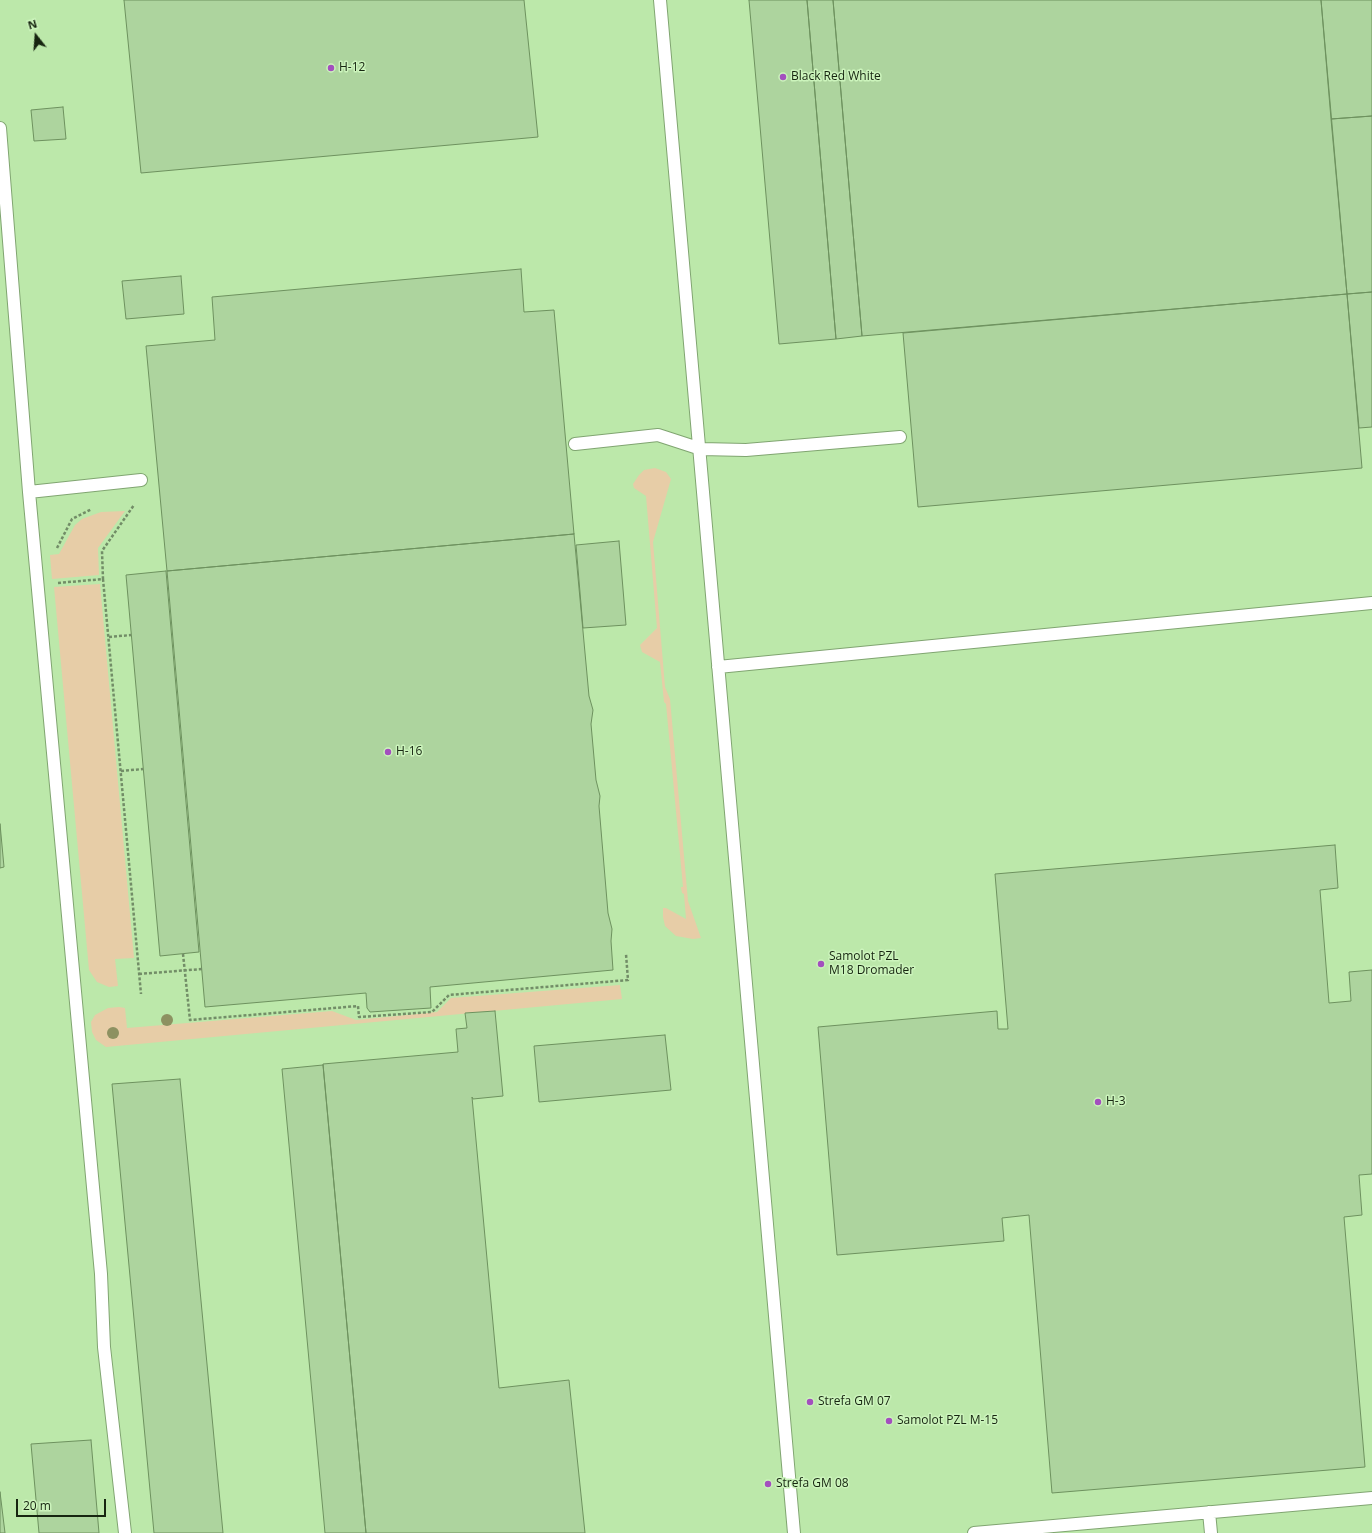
<!DOCTYPE html>
<html>
<head>
<meta charset="utf-8">
<style>
	body { margin:0 }
	#map { position:relative; width:1372px; height:1533px; overflow:hidden; background:#ccf4bc; font-family:"Open Sans",sans-serif }
	canvas { display:block }
	.north { position:absolute; left:16px; top:16px; width:40px; height:40px; -webkit-text-stroke:3px #ccf4bc; paint-order:stroke; rotate:343deg; font-size:11px; font-weight:700; line-height:16px; text-align:center; color:#162510 }
	.north::after { content:''; display:block; margin:auto; width:14px; height:18px; background:#162510; clip-path:polygon(50% 0,100% 100%,50% 72%,0 100%) }
	.scale { position:absolute; left:16px; top:1499px; width:90px; height:18px; box-sizing:border-box; border:2px solid #162510; border-top:0; padding-left:5px; font-size:12px; line-height:14px; white-space:nowrap; color:#162510; -webkit-text-stroke:3px #ccf4bc; paint-order:stroke }
</style>
</head>
<body>
<div id="map">
<canvas width="1372" height="1533"></canvas>
<div class="north">N</div>
<div class="scale">20 m</div>
</div>
<script>
const g = document.querySelector('canvas').getContext('2d');
g.lineJoin = 'round';
function fillPath(path, color) { g.fillStyle = color; g.fill(path, 'evenodd'); }
const poly = rows => new Path2D(rows.map(r => 'M' + r).join(''));
function strokePath(path, color, width, dash) { g.strokeStyle = color; g.lineWidth = width; g.lineCap = dash ? 'butt' : 'round'; g.setLineDash(dash || []); g.stroke(path); }
function drawText(font, color, halo, rows, align = 'center') {
  g.font = font + ' "Open Sans",sans-serif'; g.lineWidth = 3; g.setLineDash([]); g.textBaseline = 'middle'; g.strokeStyle = halo; g.fillStyle = color; for (const [text, x, y, turn = 0] of rows) {
    g.save(); g.translate(x, y); g.rotate((+turn || 0) * Math.PI / 180); g.textAlign = isNaN(turn) ? turn : align; if (halo) g.strokeText(text, 0, 0); g.fillText(text, 0, 0); g.restore();
  }
}
const built = poly([
	[0,0,1372,0,1372,1533,0,1533]
]);
const green = poly([
	[655,468,666,472,671,479,653,542,665,687,670,699,688,901,701,938,693,939,676,936,665,926,663,917,663,908,666,908,686,919,684,894,682,893,681,887,683,887,666,704,664,702,660,662,642,652,640,645,657,628,646,496,634,488,633,484,639,475,644,470],
	[125,511,98,548,99,575,52,579,50,555,59,554,75,525,82,519,101,512],
	[100,584,134,958,115,959,118,986,109,987,97,982,89,970,54,587],
	[620,985,622,999,106,1047,96,1040,92,1032,91,1022,95,1015,108,1008,119,1007,125,1008,127,1028,332,1011,356,1020,437,1012,451,998]
]);
const building = poly([
	[124,0,524,0,538,137,141,173,124,0],
	[749,0,807,0,836,339,779,344,749,0],
	[807,0,833,0,862,336,836,339,807,0],
	[833,0,1321,0,1347,294,862,336,833,0],
	[1321,0,1372,0,1372,116,1331,119,1321,0],
	[63,107,66,139,34,141,31,110,63,107],
	[1372,116,1372,292,1347,294,1331,119,1372,116],
	[521,269,524,312,554,310,574,534,167,571,146,346,215,340,212,297,521,269],
	[181,276,184,314,126,319,122,281,181,276],
	[1372,292,1372,427,1359,428,1347,294,1372,292],
	[1347,294,1362,468,918,507,903,333,1347,294],
	[574,534,589,696,593,710,591,724,596,780,600,796,599,806,608,913,612,929,611,941,613,970,430,987,431,1008,370,1012,367,1008,366,993,205,1007,167,571,574,534],
	[619,541,626,625,583,628,576,545,619,541],
	[166,571,199,952,160,956,126,575,166,571],
	[0,824,4,867,0,868,0,824],
	[1335,845,1338,888,1320,890,1329,1003,1351,1001,1349,972,1372,970,1372,1174,1359,1175,1362,1215,1344,1217,1365,1467,1052,1493,1029,1215,1002,1218,1004,1241,837,1255,818,1027,997,1011,998,1029,1008,1029,995,874,1335,845],
	[495,1011,503,1096,473,1099,472,1097,499,1388,569,1380,585,1533,366,1533,323,1064,458,1052,456,1029,467,1028,465,1013,495,1011],
	[665,1035,671,1090,539,1102,534,1046,665,1035],
	[323,1065,366,1533,325,1533,282,1069,323,1065],
	[180,1079,223,1533,154,1533,112,1084,180,1079],
	[91,1440,99,1533,39,1533,31,1444,91,1440],
	[0,1492,5,1533,0,1533,0,1492]
]);
const path = poly([
	[57,548,72,519,92,509],
	[103,579,141,994],
	[58,583,103,579,102,551,134,505],
	[109,637,131,635],
	[121,771,143,769],
	[183,954,190,1020,358,1006,359,1017,432,1012,449,995,628,980,626,954],
	[139,974,202,969]
]);
const service = poly([
	[660,0,794,1533],
	[0,128,29,492],
	[575,444,658,435,701,449,746,450,900,437],
	[718,667,1372,603],
	[1209,1512,1211,1533],
	[125,1533,104,1347,101,1274,29,492,141,480],
	[974,1533,1372,1498]
]);
const trees = [
	[167,1020],
	[113,1033]
];
const markers = [
	[331,68,4,"#a34fbe"],
	[783,77,4,"#a34fbe"],
	[388,752,4,"#a34fbe"],
	[821,964,4,"#a34fbe"],
	[1098,1102,4,"#a34fbe"],
	[810,1402,4,"#a34fbe"],
	[889,1421,4,"#a34fbe"],
	[768,1484,4,"#a34fbe"]
];
const poiNames = [
	["H-12",339,68],
	["Black Red White",791,77],
	["H-16",396,752],
	["Samolot PZL",829,957],
	["M18 Dromader",829,971],
	["H-3",1106,1102],
	["Strefa GM 07",818,1402],
	["Samolot PZL M-15",897,1421],
	["Strefa GM 08",776,1484]
];
fillPath(built, '#bce8aa');
fillPath(green, '#e7cda7');
fillPath(building, '#add49e');
strokePath(building, '#6e925f', 1);
strokePath(service, '#80a571', 14);
strokePath(path, '#728d67', 2.5, [3, 2]);
strokePath(service, '#fff', 12);
g.fillStyle = '#8d9161';
for (const [x, y] of trees) { g.beginPath(); g.arc(x, y, 6, 0, 2 * Math.PI); g.fill(); }
for (const [x, y, r, color] of markers) { const dot = new Path2D(); dot.arc(x, y, r, 0, 2 * Math.PI); g.fillStyle = color; g.fill(dot); strokePath(dot, '#ccf4bc', 1.5); }
drawText('12px', '#162510', '#ccf4bc', poiNames, 'left');
</script>
</body>
</html>
